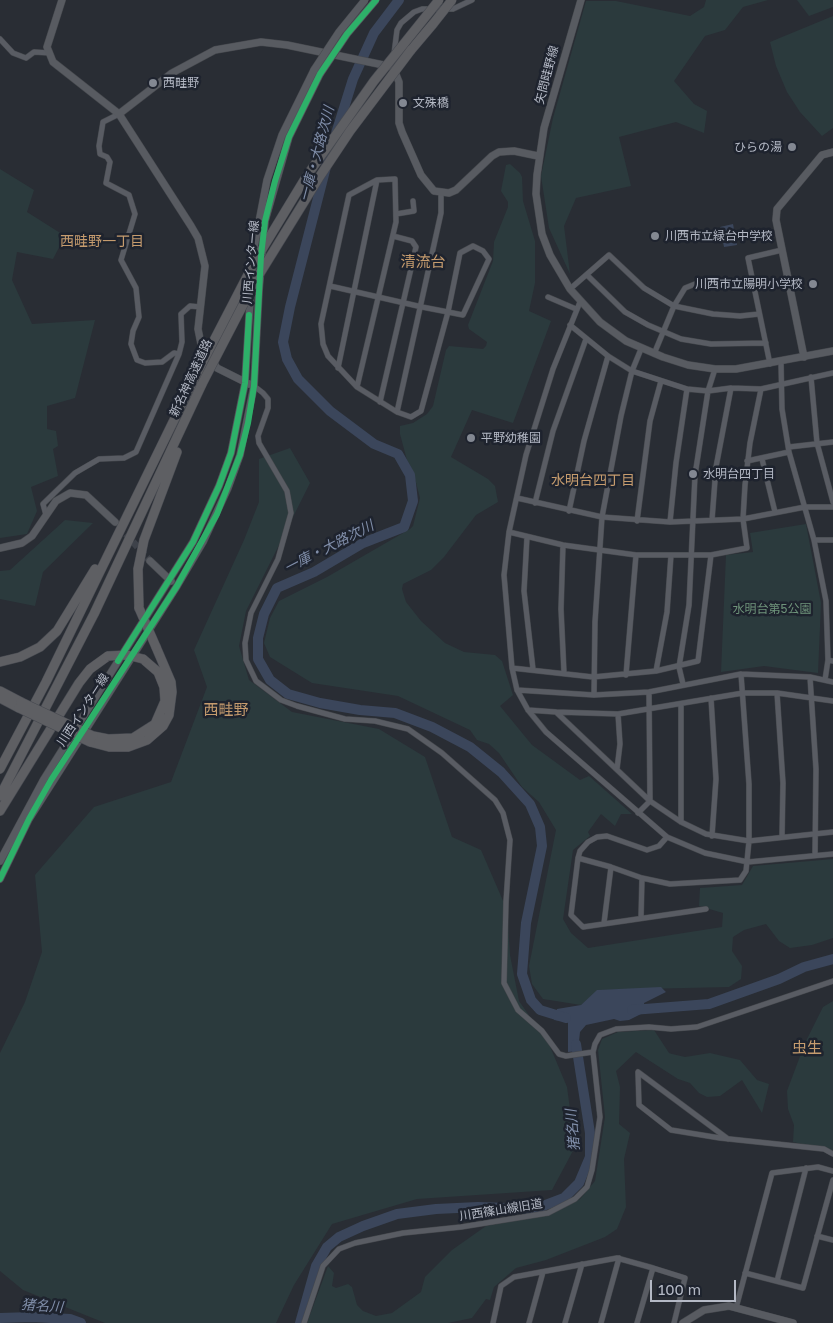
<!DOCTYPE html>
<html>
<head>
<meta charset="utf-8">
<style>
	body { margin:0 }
	#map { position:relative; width:833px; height:1323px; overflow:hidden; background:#292d34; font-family:"Golos Text",sans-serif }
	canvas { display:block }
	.scale { position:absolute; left:650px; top:1280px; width:86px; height:22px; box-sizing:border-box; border:2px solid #b4b9c5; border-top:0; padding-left:6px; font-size:15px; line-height:18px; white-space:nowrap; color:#b4b9c5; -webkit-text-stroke:4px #1e232e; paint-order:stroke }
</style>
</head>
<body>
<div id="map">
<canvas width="833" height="1323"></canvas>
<div class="scale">100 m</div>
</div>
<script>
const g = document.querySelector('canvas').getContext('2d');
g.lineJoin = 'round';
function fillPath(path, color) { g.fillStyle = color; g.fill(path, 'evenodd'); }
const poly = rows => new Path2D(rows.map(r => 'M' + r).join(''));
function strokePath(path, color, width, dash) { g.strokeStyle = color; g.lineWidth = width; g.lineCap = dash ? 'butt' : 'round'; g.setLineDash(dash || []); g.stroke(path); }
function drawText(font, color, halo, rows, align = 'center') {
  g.font = font + ' "Golos Text","Noto Sans JP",sans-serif'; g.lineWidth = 5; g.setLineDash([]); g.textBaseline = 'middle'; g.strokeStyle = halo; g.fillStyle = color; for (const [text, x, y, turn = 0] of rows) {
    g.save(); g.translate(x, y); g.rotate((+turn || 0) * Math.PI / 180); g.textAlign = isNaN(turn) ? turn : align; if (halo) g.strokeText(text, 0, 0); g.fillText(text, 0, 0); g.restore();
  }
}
const green = poly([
	[706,0,768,0,743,7,725,30,705,36,674,81,694,104,707,111,704,133,676,122,619,137,631,186,576,198,564,226,570,274,549,228,541,176,553,118,586,1,616,1,690,16,704,7],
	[797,0,833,0,833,7,809,16],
	[833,16,833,128,822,136,800,112,787,92,776,66,770,42],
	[510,164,520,173,522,177,523,201,535,241,535,283,529,311,551,321,513,423,472,410,451,457,488,479,495,486,498,502,476,515,444,557,431,570,403,584,402,589,406,602,421,621,445,643,464,652,495,655,502,661,513,695,500,706,532,745,580,780,589,776,632,814,621,814,615,826,601,814,588,832,590,836,573,850,563,919,571,933,588,948,722,927,723,913,699,906,700,888,742,885,753,866,833,859,833,938,812,945,790,948,779,941,766,924,744,930,733,937,732,951,742,966,741,979,729,987,598,990,581,1005,543,999,532,984,529,966,556,830,539,802,522,787,499,753,489,744,477,740,470,730,398,696,312,683,270,657,264,643,270,618,279,601,327,577,410,529,413,526,420,498,413,471,407,460,400,434,400,426,413,423,427,414,433,406,446,350,449,346,483,349,486,346,487,342,469,329,468,325,493,261,494,242,508,207,508,202,501,191,506,165],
	[0,169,34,190,27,212,65,236,53,259,17,252,12,280,32,324,95,320,75,398,47,406,47,429,56,431,58,446,53,449,58,476,31,487,37,511,27,534,0,538],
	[290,448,310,483,246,611,239,646,249,680,292,712,379,729,425,757,452,837,481,850,507,910,510,955,519,1001,549,1044,567,1087,575,1147,552,1190,417,1199,332,1224,294,1285,276,1323,105,1323,23,1290,0,1271,0,1053,25,1002,42,952,35,875,94,807,171,782,207,687,194,650,244,540,259,502,259,459],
	[65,520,93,523,43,572,35,606,0,599,0,571,10,570],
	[806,524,821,603,818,673,764,666,721,672,726,555,753,552,750,533],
	[833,1001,833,1151,793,1142,794,1125,788,1109,787,1091,805,1043,823,1007],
	[654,1030,669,1053,672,1054,685,1057,710,1053,740,1060,757,1080,769,1084,762,1113,742,1080,720,1096,707,1097,699,1093,690,1083,678,1079,636,1052,616,1071,620,1087,619,1124,630,1133,624,1159,626,1207,617,1229,605,1237,546,1260,516,1268,494,1287,490,1300,486,1299,472,1318,448,1323,307,1323,328,1266,334,1273,332,1286,336,1288,348,1284,352,1287,357,1305,363,1311,376,1316,392,1313,421,1292,425,1277,452,1250,486,1226,551,1214,580,1199,595,1181,605,1117,598,1050,602,1039,618,1032]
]);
const water = poly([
	[733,224,737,245,724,247,720,227],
	[661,987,666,992,644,1003,645,1012,629,1020,620,1021,614,1019,586,1025,580,1032,578,1051,568,1052,568,1022,554,1020,557,1009,581,1005,597,990]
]);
const river = poly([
	[399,0,374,33,353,79,328,159,290,307,283,342,287,359,298,379,330,411,374,444,398,454,410,475,413,501,404,527,363,543,314,572,277,588,264,614,258,638,258,659,270,680,288,694,320,703,360,710,395,713,432,727,470,747,501,772,530,804,540,827,542,846,526,923,522,974,531,1000,540,1010,566,1018],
	[632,1010,709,1004,779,979,804,967,833,959],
	[0,1318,32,1317,70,1319,81,1323],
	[300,1323,316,1266,327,1247,339,1237,363,1226,397,1214,436,1209,478,1207,535,1209,564,1198,579,1183,590,1157,590,1133,576,1044]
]);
const secondaryTunnel = poly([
	[119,526,150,561]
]);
const street = poly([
	[0,39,13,53,26,58,34,52,50,53],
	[394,54,397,30,401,23,414,12,422,9,453,9,472,0],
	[119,114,103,122,99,146,100,154,107,157,110,162,106,183,129,195,135,214,121,260,136,288,139,317,133,331,131,344,137,360,145,363,162,362,174,353,179,354],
	[395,179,396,222,357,387,328,356,323,344,321,324,349,195,377,180,395,179],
	[396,214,414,211,413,201],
	[587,275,625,312,648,325,681,339,711,344,766,343],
	[330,286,422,307,448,312,463,315,489,259,483,251,473,246,460,253,448,312,421,411,411,417,397,412],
	[570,289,609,255,644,288,674,306,713,314,740,316,759,314],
	[548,297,576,309],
	[580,302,553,369,526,455,509,532,504,575,512,668,517,690,528,710,546,732,667,837,705,853,748,862,833,854],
	[570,325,608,356,632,371,687,389,708,391,731,388,761,389,833,373],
	[654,354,674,306,685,288,700,282,714,281,727,286,755,284],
	[781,362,782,409,789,452,814,540,826,601,828,660],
	[770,364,748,258,782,250],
	[338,368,377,180],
	[811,377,817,443,833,502],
	[254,386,263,393,268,399,268,408,258,436,259,443,287,491,291,513,278,559,251,613,245,643,246,660,256,681,281,700,297,706,345,719,375,721,408,729,442,753,495,800,503,813,510,840,506,902,504,983,518,1010,542,1031,559,1054,566,1056,593,1052],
	[357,387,397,412,441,213,441,193],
	[380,402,416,247,412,241,393,236],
	[789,447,833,442],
	[762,459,775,512],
	[747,461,789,452],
	[517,498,602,517,670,522,743,519,805,507,833,507],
	[535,503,553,431,586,339],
	[569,511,584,441,608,356],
	[46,515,43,504,75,473,99,459,124,458,136,452,179,354,182,342,181,314,190,306,201,307],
	[712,520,716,467,731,388],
	[637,521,650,421,661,381],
	[670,522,676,463,687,389],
	[509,532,563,545,636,555,711,555,747,548,743,519,745,485,750,443,761,389],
	[527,537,524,591,533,669],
	[814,540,833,540],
	[563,545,561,609,564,673],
	[512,668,593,677,656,671,698,661,711,555],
	[656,671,667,612,671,555],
	[626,675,636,555],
	[810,677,816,769,815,855],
	[825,680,828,660,833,661],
	[683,684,679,667,689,605,695,475,708,391,715,369],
	[517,690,594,695,649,692,741,674,810,677,833,682],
	[777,693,783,783,782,837],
	[594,695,595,622,602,517,621,416,632,371,641,349],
	[711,698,716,779,712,836],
	[528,710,556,712,650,801,681,822,706,834,749,841,833,832],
	[556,712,618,714,743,693,777,693,833,701],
	[617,769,620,744,618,714],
	[638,813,650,801,649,692],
	[681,822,681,704],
	[667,837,659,846,647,850,607,836,597,837,588,842,580,851,578,858,571,915,583,927,706,909],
	[578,858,611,867,642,878,670,884,740,880,746,871,749,841,749,784,741,674],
	[641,918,642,878],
	[604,923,611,867],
	[728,1139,638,1072,639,1105,671,1130,720,1138,824,1149,833,1154],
	[817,1236,833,1240],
	[745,1273,803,1288,833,1180],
	[777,1281,806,1168],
	[736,1308,772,1173,818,1167,833,1171],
	[304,1323,323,1266,339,1249,355,1243,403,1233,461,1227,548,1213,575,1199,587,1187,592,1170,600,1117,593,1052,595,1044,600,1035,616,1029,649,1027,671,1029,697,1027,833,981],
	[493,1323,501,1286,514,1277,617,1258,653,1268],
	[529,1323,543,1272],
	[565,1323,582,1264],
	[601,1323,619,1258],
	[637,1323,653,1268,685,1278,674,1323]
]);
const secondary = poly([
	[62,0,47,47,53,62,119,114,191,226,198,238,205,266,198,329,201,344,217,368,249,384],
	[581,0,544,128,537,175,536,194,542,234,550,255,570,289,600,322,626,341,663,357,688,365,715,369,736,369,833,351],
	[119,114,172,73,215,50,261,42,287,45,393,67,399,82,399,123,402,132,421,175,434,191,449,193,456,190,492,156,499,152,514,151,538,156],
	[804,357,776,220,777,209,822,155,833,152],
	[0,548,22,543,32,536,56,501,70,493,86,495,115,522],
	[150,561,171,581],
	[0,861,44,779,193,542,219,486,231,453,245,383,253,253,267,180,282,135,314,70],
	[0,879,29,819,177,586,203,542,228,488,240,455,254,386,259,290,265,221,289,137,320,74],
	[683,1323,704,1310,729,1306,793,1323]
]);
const highway = poly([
	[411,50,433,24],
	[139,608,138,569,144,540,177,452],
	[0,662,20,657,40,647,57,631,95,569],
	[0,691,21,702],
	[0,698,19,708],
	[93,736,108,739,133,738,155,724,165,701,164,687,158,672,143,659],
	[90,742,109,747,128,747,147,740,163,726,169,715,172,692,171,682,156,647],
	[0,769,46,682,196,375],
	[0,796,94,614,202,384],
	[0,811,79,683,90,669,108,656]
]);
const secondaryBridge = poly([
	[314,70,339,32,365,0],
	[320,74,347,34,376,0]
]);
const highwayBridge = poly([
	[433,24,452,0],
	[196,375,255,261,306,177,374,81,439,0],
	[202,384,257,278,320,176,350,131,411,50],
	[139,608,156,647],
	[108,656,127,655,143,659],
	[21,702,93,736],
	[19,708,90,742]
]);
const cycleway = poly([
	[118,661,193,542,219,486,231,453,245,383,249,315],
	[0,879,29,819,51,780,177,586,217,514,240,455,248,423,254,386,261,256,265,221,275,181,289,137,320,74,347,34,376,0]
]);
const markers = [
	[153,83,5,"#838892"],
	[403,103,5,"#838892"],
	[792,147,5,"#838892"],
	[655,236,5,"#838892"],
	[813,284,5,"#838892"],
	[471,438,5,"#838892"],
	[693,474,5,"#838892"]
];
const streetNames = [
	["矢問畦野線",547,75,-75],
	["川西インター線",251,262,-85],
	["新名神高速道路",191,378,-65],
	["川西インター線",83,710,-57],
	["川西篠山線旧道",501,1210,-9]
];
const poiNames = [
	["西畦野",163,83],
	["文殊橋",413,103],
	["ひらの湯",782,147,"right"],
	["川西市立緑台中学校",665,236],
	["川西市立陽明小学校",803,284,"right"],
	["平野幼稚園",481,438],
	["水明台四丁目",703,474]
];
const parkNames = [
	["水明台第5公園",772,609]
];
const waterNames = [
	["一庫・大路次川",317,154,-75],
	["一庫・大路次川",329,547,-27],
	["猪名川",573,1130,-95],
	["猪名川",42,1306,4]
];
const neighbourhoodNames = [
	["西畦野一丁目",102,242],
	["水明台四丁目",593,481]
];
const quarterNames = [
	["清流台",423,262],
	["西畦野",226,710],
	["虫生",807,1048]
];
fillPath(green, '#2b3a3d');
fillPath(water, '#3b465b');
strokePath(river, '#3b465b', 10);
strokePath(secondaryTunnel, '#3e424a', 7, [7, 3.5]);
strokePath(street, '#45484d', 6);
strokePath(secondary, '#45484d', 8);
strokePath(highway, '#464950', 10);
strokePath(street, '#595c63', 5);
strokePath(secondary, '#585b61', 7);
strokePath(highway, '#5e5f63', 9);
strokePath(secondaryBridge, '#45484d', 8, []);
strokePath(highwayBridge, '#464950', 10, []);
strokePath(secondaryBridge, '#585b61', 7);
strokePath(highwayBridge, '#5e5f63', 9);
strokePath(cycleway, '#2db169', 6);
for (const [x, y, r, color] of markers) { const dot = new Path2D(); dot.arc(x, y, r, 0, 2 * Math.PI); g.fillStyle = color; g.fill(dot); strokePath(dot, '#1e232e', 2); }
drawText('12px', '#b4b9c5', '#1e232e', streetNames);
drawText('12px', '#b4b9c5', '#1e232e', poiNames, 'left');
drawText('12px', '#6e937a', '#1e232e', parkNames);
drawText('italic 14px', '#808ea9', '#1e232e', waterNames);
drawText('14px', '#c69c6e', '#1e232e', neighbourhoodNames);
drawText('15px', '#c69c6e', '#1e232e', quarterNames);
</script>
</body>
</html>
